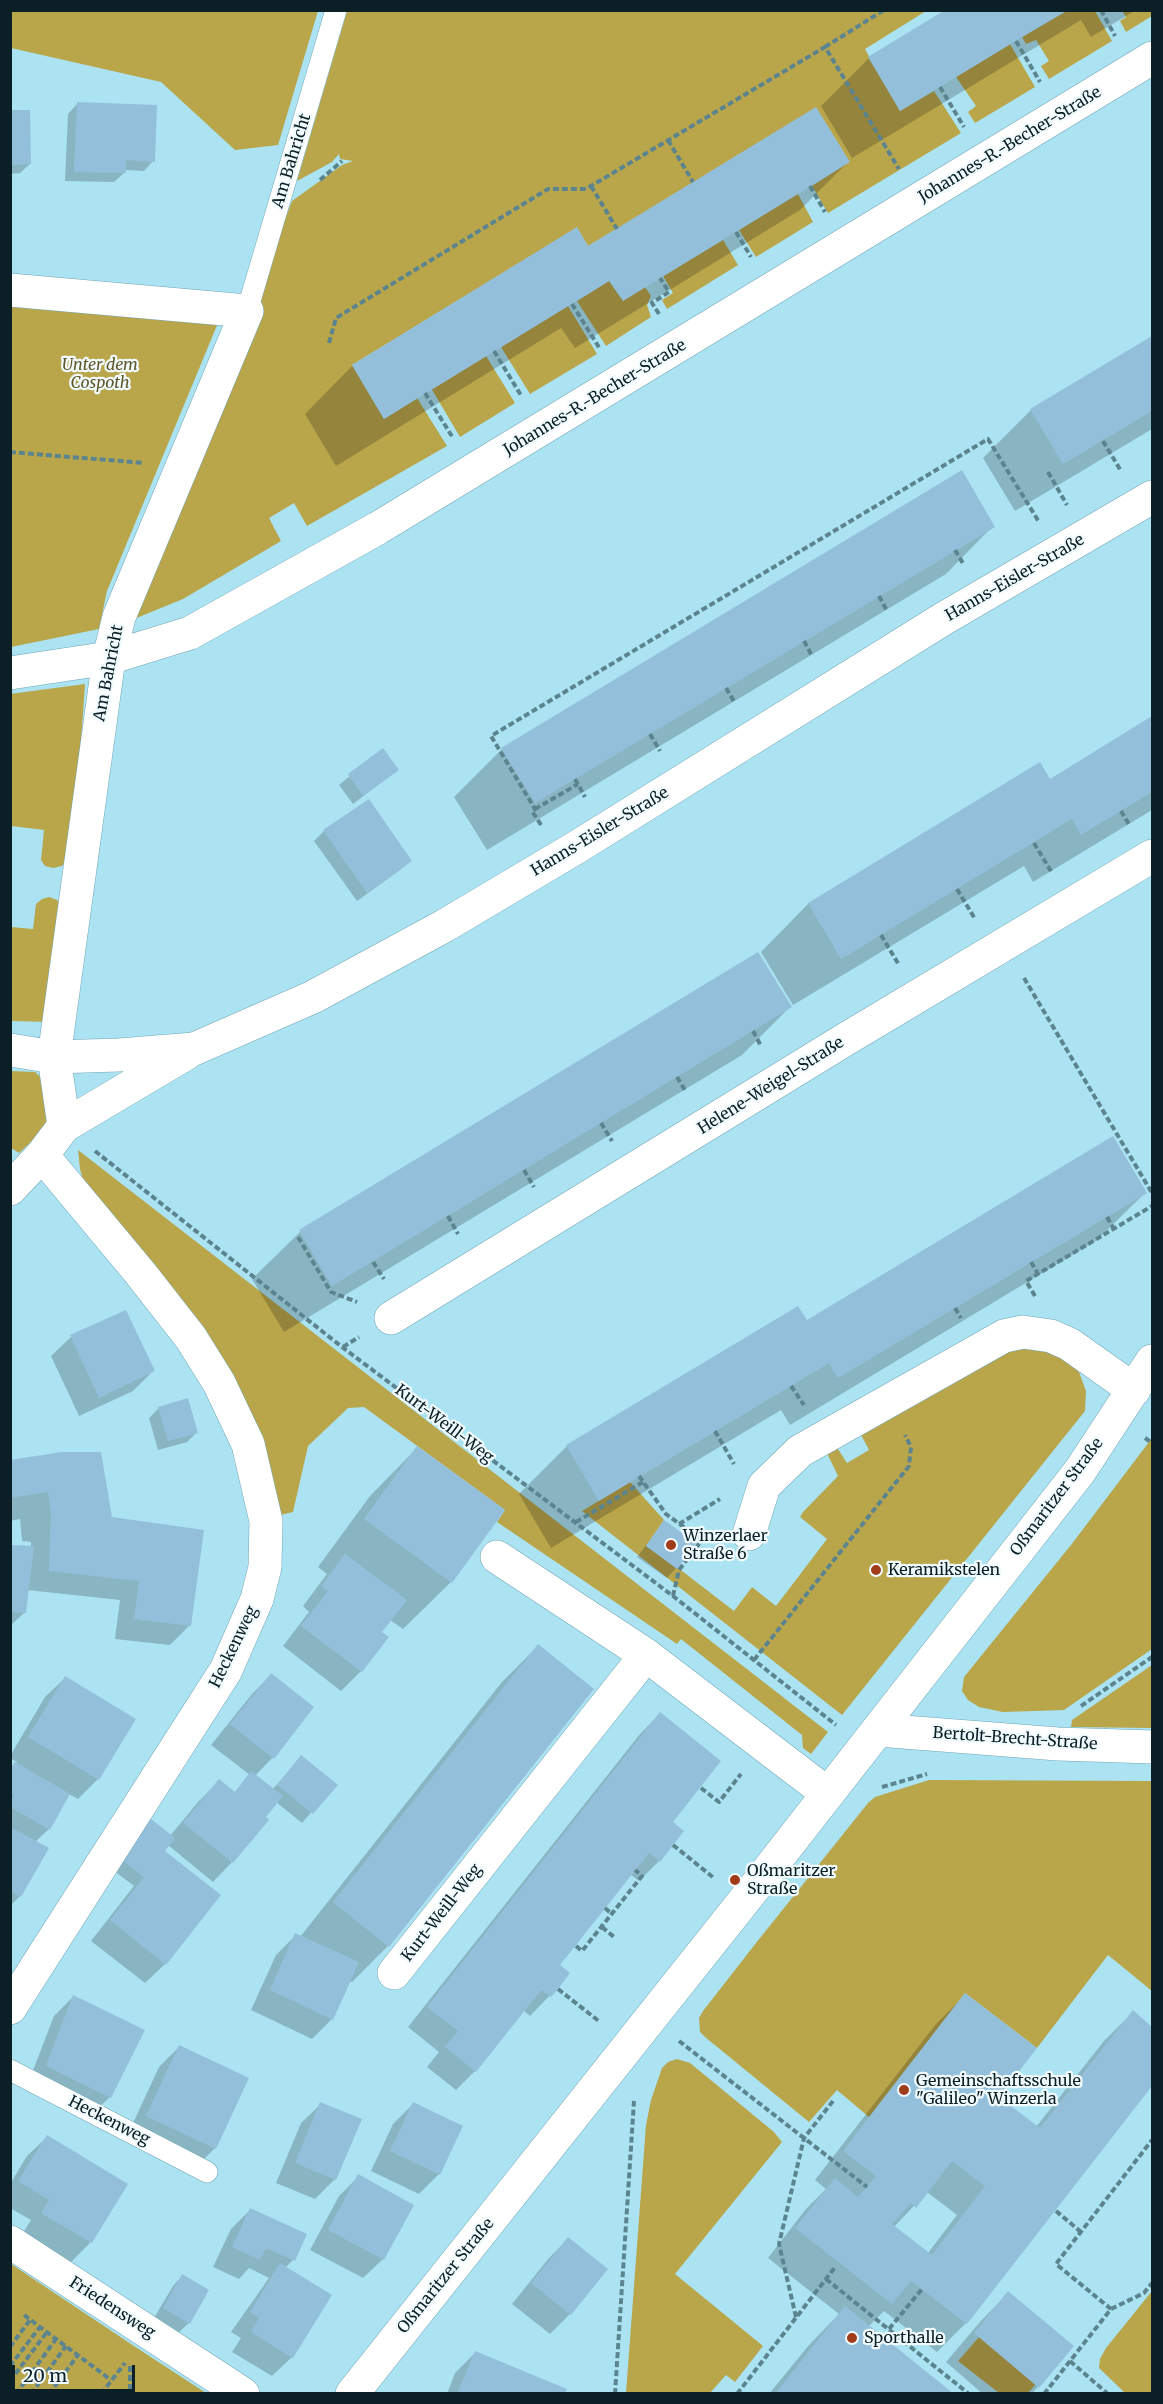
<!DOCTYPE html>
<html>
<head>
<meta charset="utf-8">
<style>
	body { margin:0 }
	#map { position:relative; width:1163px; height:2404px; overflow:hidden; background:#abe3f2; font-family:Merriweather,serif }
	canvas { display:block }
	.frame { position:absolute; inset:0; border:12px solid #0a2026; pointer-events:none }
	.scale { position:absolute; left:12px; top:2365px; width:123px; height:27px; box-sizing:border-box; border:3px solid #0a2026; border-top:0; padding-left:8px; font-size:18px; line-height:21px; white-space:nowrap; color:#0a2026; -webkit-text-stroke:4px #f1fbfe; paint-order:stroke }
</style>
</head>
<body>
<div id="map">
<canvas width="1163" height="2404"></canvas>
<div class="frame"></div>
<div class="scale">20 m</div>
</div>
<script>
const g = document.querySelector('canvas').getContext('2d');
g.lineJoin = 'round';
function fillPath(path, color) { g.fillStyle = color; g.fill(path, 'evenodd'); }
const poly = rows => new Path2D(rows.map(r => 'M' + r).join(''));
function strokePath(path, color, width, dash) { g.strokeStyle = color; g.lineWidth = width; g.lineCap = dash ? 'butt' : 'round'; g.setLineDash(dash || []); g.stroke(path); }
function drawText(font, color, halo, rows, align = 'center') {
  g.font = font + ' Merriweather,serif'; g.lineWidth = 4.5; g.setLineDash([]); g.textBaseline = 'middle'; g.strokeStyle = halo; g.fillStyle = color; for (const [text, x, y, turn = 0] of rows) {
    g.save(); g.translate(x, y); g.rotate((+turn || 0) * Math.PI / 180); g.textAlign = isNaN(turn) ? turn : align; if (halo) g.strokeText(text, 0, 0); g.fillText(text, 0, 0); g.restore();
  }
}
const green = poly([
	[11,10,318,10,318,11,278,145,235,150,161,82,11,48],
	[347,11,926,11,865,49,900,111,934,91,961,133,828,213,812,186,849,162,617,229,588,246,577,228,352,365,384,419,417,398,447,446,307,526,294,503,269,518,281,541,183,599,134,619,292,201,342,165,353,161,340,159,339,154,332,162,297,181],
	[1095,11,1112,41,1049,79,1041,66,1049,61,1036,40,1026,44,1022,37,1067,11],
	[1122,11,1151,11,1152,16,1126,32,1120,21,1126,17],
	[1010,44,1035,87,975,123,968,112,976,106,956,77],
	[798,194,813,222,756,257,739,230],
	[723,240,738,265,667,309,662,300,673,293,663,276],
	[10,277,230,294,107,591,99,629,11,647],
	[609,281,645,287,651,296,647,305,651,317,606,346,577,301],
	[568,306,597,354,530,394,501,347],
	[486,356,515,403,460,437,431,388],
	[85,684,78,785,68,858,62,866,53,868,45,866,41,860,44,830,11,826,10,694],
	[49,897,57,900,63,907,49,1022,11,1021,11,927,33,929,36,904,42,899],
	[10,1071,35,1072,46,1082,51,1123,19,1153,11,1148],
	[78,1150,828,1732,811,1754,803,1748,802,1735,681,1639,677,1644,497,1522,505,1510,364,1407,348,1408,308,1446,293,1512,280,1515,139,1248,108,1209,84,1183,80,1169],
	[1012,1347,1038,1347,1063,1357,1079,1372,1086,1391,1085,1411,842,1715,582,1511,630,1482,664,1520,646,1546,682,1571,734,1611,752,1587,776,1606,827,1539,800,1517,803,1512,838,1476,825,1449,834,1443,847,1463,869,1450,858,1429],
	[1152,1438,1152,1649,1064,1710,1003,1712,979,1707,968,1700,962,1691,964,1677,1071,1545],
	[1152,1665,1152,1728,1071,1727,1072,1720],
	[929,1780,1152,1781,1152,1991,1108,1955,1037,2048,965,1993,869,2117,837,2090,809,2122,705,2037,700,2032,699,2018,703,2011,756,1943,868,1803,875,1797],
	[677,2059,690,2063,774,2132,782,2142,675,2274,763,2346,735,2382,726,2375,710,2393,626,2393,646,2125,651,2100,662,2068,668,2062],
	[11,2264,137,2348,206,2393,11,2393],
	[1152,2291,1152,2393,1125,2393,1099,2368,1100,2359,1106,2348],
	[979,2337,1036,2384,1028,2393,999,2393,958,2361]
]);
const shadow = poly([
	[948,10,1136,10,1091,37,1081,20,852,158,821,106,869,58],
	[77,104,153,161,144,171,124,170,124,173,114,182,65,181,68,114],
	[10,112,30,164,20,173,10,174],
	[848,162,800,210,575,348,561,328,336,466,305,414,352,366,577,229,588,248],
	[1152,338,1152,429,1015,511,983,458,1031,410],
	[993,526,946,574,487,850,454,797,502,749],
	[1152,718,1152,810,1033,882,1024,866,793,1005,761,952,808,904,1039,764,1049,781],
	[382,750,397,770,353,804,339,785],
	[368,801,410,861,400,870,357,901,314,841,324,831],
	[758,954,790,1007,742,1055,284,1332,252,1279,300,1232],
	[1145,1193,1097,1240,790,1425,781,1410,551,1548,519,1494,567,1446,806,1322],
	[71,1337,153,1371,133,1391,79,1416,51,1356],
	[159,1408,197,1432,187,1442,158,1450,149,1418],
	[417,1448,451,1582,403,1629,390,1620,380,1633,387,1638,361,1671,341,1691,283,1646,309,1612,303,1606,327,1574,318,1567,370,1496],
	[10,1462,110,1519,190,1625,170,1645,115,1639,120,1600,27,1590,24,1613,10,1626,10,1546,31,1548,31,1542,22,1541,20,1519,10,1521],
	[664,1522,676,1568,667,1578,637,1557],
	[538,1646,388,1946,352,1982,349,1981,332,2019,312,2039,251,2010,276,1955,296,1935,300,1937,502,1682],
	[271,1675,312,1707,272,1758,255,1776,272,1790,301,1757,335,1785,302,1823,276,1802,232,1862,213,1882,168,1845,163,1851,165,1964,145,1983,91,1941,134,1886,113,1870,136,1826,170,1836,199,1801,219,1781,234,1793,250,1775,211,1745,252,1694],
	[65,1678,134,1720,98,1779,78,1799,69,1794,49,1829,35,1842,47,1849,20,1896,10,1906,10,1768,17,1762,10,1758,10,1756,45,1697],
	[660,1714,671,1823,682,1832,659,1861,639,1881,630,1874,558,1966,557,1988,530,2016,523,2010,475,2071,456,2090,427,2067,439,2052,408,2027,640,1734],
	[965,1995,997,2097,1036,2127,1104,2041,1133,2012,1152,2029,1152,2083,966,2323,937,2352,884,2311,868,2327,951,2394,769,2394,809,2345,839,2314,768,2258,806,2209,826,2189,815,2180,936,2024],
	[927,2192,957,2215,928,2253,894,2227],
	[73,1997,110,2097,90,2116,27,2086,54,2016],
	[179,2047,215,2148,195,2168,127,2136,159,2067],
	[321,2104,335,2179,315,2199,276,2183,301,2123],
	[413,2104,461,2127,439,2174,419,2194,371,2171,393,2124],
	[47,2137,126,2185,90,2243,71,2262,23,2233,31,2220,10,2208,10,2184,27,2156],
	[359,2176,383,2259,363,2278,310,2250,339,2196],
	[250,2210,293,2260,285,2268,292,2357,272,2376,232,2352,241,2338,231,2332,269,2278,249,2268,239,2279,213,2267,231,2229],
	[568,2239,606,2269,570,2314,550,2334,512,2304,549,2258],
	[182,2276,189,2323,179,2332,154,2318,173,2286],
	[1008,2293,1038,2387,1031,2394,983,2394,946,2362,980,2322],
	[475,2353,564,2394,447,2394,455,2373]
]);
const building = poly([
	[945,10,1067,10,900,111,868,57],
	[77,102,157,105,155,162,126,160,126,173,74,172],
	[816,107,850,162,623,301,609,281,384,419,352,365,577,227,588,246],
	[10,110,30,110,31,164,10,165],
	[1152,336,1152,411,1063,464,1030,409],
	[962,470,995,527,535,803,501,748],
	[1152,716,1152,792,1081,835,1072,819,841,959,808,903,1040,762,1050,779],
	[383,748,399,770,363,796,348,774],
	[369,799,412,861,367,893,323,830],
	[758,952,792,1007,332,1286,299,1230],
	[1113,1136,1147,1193,838,1378,829,1363,599,1501,566,1445,798,1306,807,1320],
	[126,1310,155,1371,99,1398,70,1335],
	[188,1398,198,1433,168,1441,158,1407],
	[417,1446,505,1510,452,1583,364,1519],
	[62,1452,101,1452,112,1517,204,1530,191,1626,134,1619,139,1581,49,1571,51,1513,48,1492,10,1498,10,1460],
	[664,1520,696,1543,677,1569,646,1546],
	[10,1545,34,1546,26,1613,10,1612],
	[345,1554,407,1600,382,1632,389,1637,362,1672,301,1626,328,1591,321,1586],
	[538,1644,594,1689,389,1947,333,1902],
	[271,1673,314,1707,274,1759,230,1724],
	[65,1676,136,1719,99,1780,28,1737],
	[660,1712,721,1761,673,1822,684,1831,660,1862,649,1853,560,1965,570,1973,558,1989,551,1997,541,1990,476,2072,445,2047,458,2031,427,2007],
	[301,1755,338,1785,313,1814,277,1785],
	[15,1762,70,1794,50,1830,10,1807,14,1795,10,1794,10,1769],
	[251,1771,283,1796,266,1817,269,1820,233,1863,183,1823,219,1779,235,1792],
	[146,1815,175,1838,165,1851,221,1895,166,1965,110,1920,144,1877,121,1859],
	[10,1827,49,1848,21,1897,10,1891],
	[295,1933,359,1962,333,2020,270,1990],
	[965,1993,1037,2048,999,2097,1040,2128,1133,2010,1152,2027,1152,2086,967,2324,911,2281,892,2304,795,2228,835,2178,858,2197,876,2176,843,2151],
	[952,2161,985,2186,932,2255,892,2224,911,2203,916,2208],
	[73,1995,145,2030,111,2098,46,2066],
	[179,2045,249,2078,216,2149,146,2116],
	[320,2102,362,2119,336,2180,295,2163],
	[413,2102,463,2126,440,2175,390,2151],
	[47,2135,128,2184,92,2243,41,2213,49,2200,18,2181],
	[358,2174,414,2205,384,2260,328,2230],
	[250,2208,307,2234,295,2261,266,2248,260,2260,232,2247],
	[568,2237,608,2269,571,2315,531,2283],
	[280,2263,332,2295,293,2358,251,2332,259,2318,250,2312],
	[182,2274,209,2290,190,2324,163,2308],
	[1008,2291,1074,2346,1039,2388,974,2333],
	[845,2306,954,2394,775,2394],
	[475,2351,567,2389,565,2394,457,2394]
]);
const path = poly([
	[1101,10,1115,36],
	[1016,41,1040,82],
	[825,47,884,10],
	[940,87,964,127],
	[668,140,693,182],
	[320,180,342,161],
	[591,186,617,229],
	[810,186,825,212],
	[736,232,751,257],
	[572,304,600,349],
	[659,314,652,303,669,292,660,278],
	[329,343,336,318,548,189,584,189,591,186,825,47,899,169],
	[494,351,522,397],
	[425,393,453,438],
	[1103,441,1121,471],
	[10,452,144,463],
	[1048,472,1067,505],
	[955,550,964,565],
	[879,596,887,611],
	[804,641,812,656],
	[726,688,735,703],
	[650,734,660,751],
	[575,779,585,797],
	[535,809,578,784],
	[1121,811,1130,826],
	[541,825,532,811,535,809,491,736,988,439,1039,522],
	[1034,843,1052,873],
	[957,889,975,919],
	[881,935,899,965],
	[1024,978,1152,1193],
	[753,1031,761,1046],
	[677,1077,686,1092],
	[601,1123,612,1141],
	[95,1151,342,1347,673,1596,836,1725],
	[524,1170,534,1187],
	[448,1216,458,1234],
	[1107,1217,1114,1229],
	[298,1237,331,1292,357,1302],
	[373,1262,384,1279],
	[1031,1262,1038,1274],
	[1035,1296,1026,1281,1152,1206],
	[955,1308,961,1318],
	[343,1347,359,1337],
	[791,1386,804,1405],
	[715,1431,734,1464],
	[1145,1438,1152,1443],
	[639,1476,666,1514,702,1540,712,1539],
	[576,1522,643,1482],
	[679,1524,720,1499],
	[673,1596,679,1570,702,1540],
	[754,1660,909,1466,911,1447,905,1435],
	[1081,1706,1152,1657],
	[882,1787,927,1774],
	[701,1788,719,1802,741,1774],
	[673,1845,714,1878],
	[605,1908,612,1914],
	[602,1927,614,1937],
	[576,1946,582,1951,642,1876,635,1870],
	[558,1989,600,2022],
	[679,2041,867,2187],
	[1056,2211,1081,2232],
	[826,2279,969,2394],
	[1111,2309,1144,2293,1152,2283],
	[24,2315,111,2380],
	[796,2317,779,2244,804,2138,833,2101],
	[889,2329,922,2289],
	[10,2347,30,2320],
	[1070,2361,1108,2394],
	[10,2366,40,2327],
	[130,2366,130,2394],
	[10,2381,47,2332],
	[16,2394,56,2339],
	[31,2394,66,2346],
	[49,2394,78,2355],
	[101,2394,125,2363],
	[615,2394,634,2101],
	[737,2394,836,2266],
	[1044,2394,1111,2309,1056,2264,1152,2140]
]);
const lane = poly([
	[247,311,336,10],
	[10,2070,207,2172]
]);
const street = poly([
	[10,290,247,311,119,617,109,658,54,1057,64,1126],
	[10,673,109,658,190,633,378,528,1152,58],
	[10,1050,54,1057,119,1055,194,1049,313,997,444,926,577,847,943,619,1152,497],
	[10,1189,42,1155,64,1126,187,1053],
	[391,1318,846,1039,1152,856],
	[749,1534,764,1486,800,1451,1004,1336,1023,1332,1051,1336,1069,1344,1134,1390],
	[497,1557,646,1655,828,1794],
	[878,1730,1058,1744,1152,1747],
	[394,1973,646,1655],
	[10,2008,226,1670,257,1599,265,1567,266,1521,248,1444,219,1383,191,1338,141,1274,42,1155],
	[10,2242,243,2394],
	[352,2394,766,1873,1080,1471,1152,1361]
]);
const markers = [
	[671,1545,6,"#a23b1a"],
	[876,1570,6,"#a23b1a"],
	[735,1880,6,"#a23b1a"],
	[904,2090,6,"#a23b1a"],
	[852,2338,6,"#a23b1a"]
];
const streetNames = [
	["Johannes-R.-Becher-Straße",1010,145,-31],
	["Am Bahricht",292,161,-73],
	["Johannes-R.-Becher-Straße",595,398,-31],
	["Hanns-Eisler-Straße",1015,578,-30],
	["Am Bahricht",109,673,-79],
	["Hanns-Eisler-Straße",600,832,-31],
	["Helene-Weigel-Straße",771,1086,-32],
	["Kurt-Weill-Weg",444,1424,37],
	["Oßmaritzer Straße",1057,1497,-53],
	["Heckenweg",234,1647,-64],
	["Bertolt-Brecht-Straße",1015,1739,4],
	["Kurt-Weill-Weg",442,1913,-52],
	["Heckenweg",109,2121,27],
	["Oßmaritzer Straße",446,2276,-51],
	["Friedensweg",112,2308,33]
];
const parkNames = [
	["Unter dem",100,365],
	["Cospoth",100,383]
];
const poiNames = [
	["Winzerlaer",683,1536],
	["Straße 6",683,1554],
	["Keramikstelen",888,1570],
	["Oßmaritzer",747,1871],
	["Straße",747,1889],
	["Gemeinschaftsschule",916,2081],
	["\"Galileo\" Winzerla",916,2099],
	["Sporthalle",864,2338]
];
fillPath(green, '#b9a64b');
fillPath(shadow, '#0003');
fillPath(building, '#94bfda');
strokePath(lane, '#70a5b4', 22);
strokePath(street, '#70a5b4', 34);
strokePath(path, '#5c848e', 4, [6, 3]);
strokePath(lane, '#fff', 21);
strokePath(street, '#fff', 33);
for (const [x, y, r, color] of markers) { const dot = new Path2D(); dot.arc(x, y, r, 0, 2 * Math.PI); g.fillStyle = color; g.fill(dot); strokePath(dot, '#f1fbfe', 2); }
drawText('16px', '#0a2026', '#f1fbfe', streetNames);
drawText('italic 16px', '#605629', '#f1fbfe', parkNames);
drawText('16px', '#0a2026', '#f1fbfe', poiNames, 'left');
</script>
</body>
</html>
